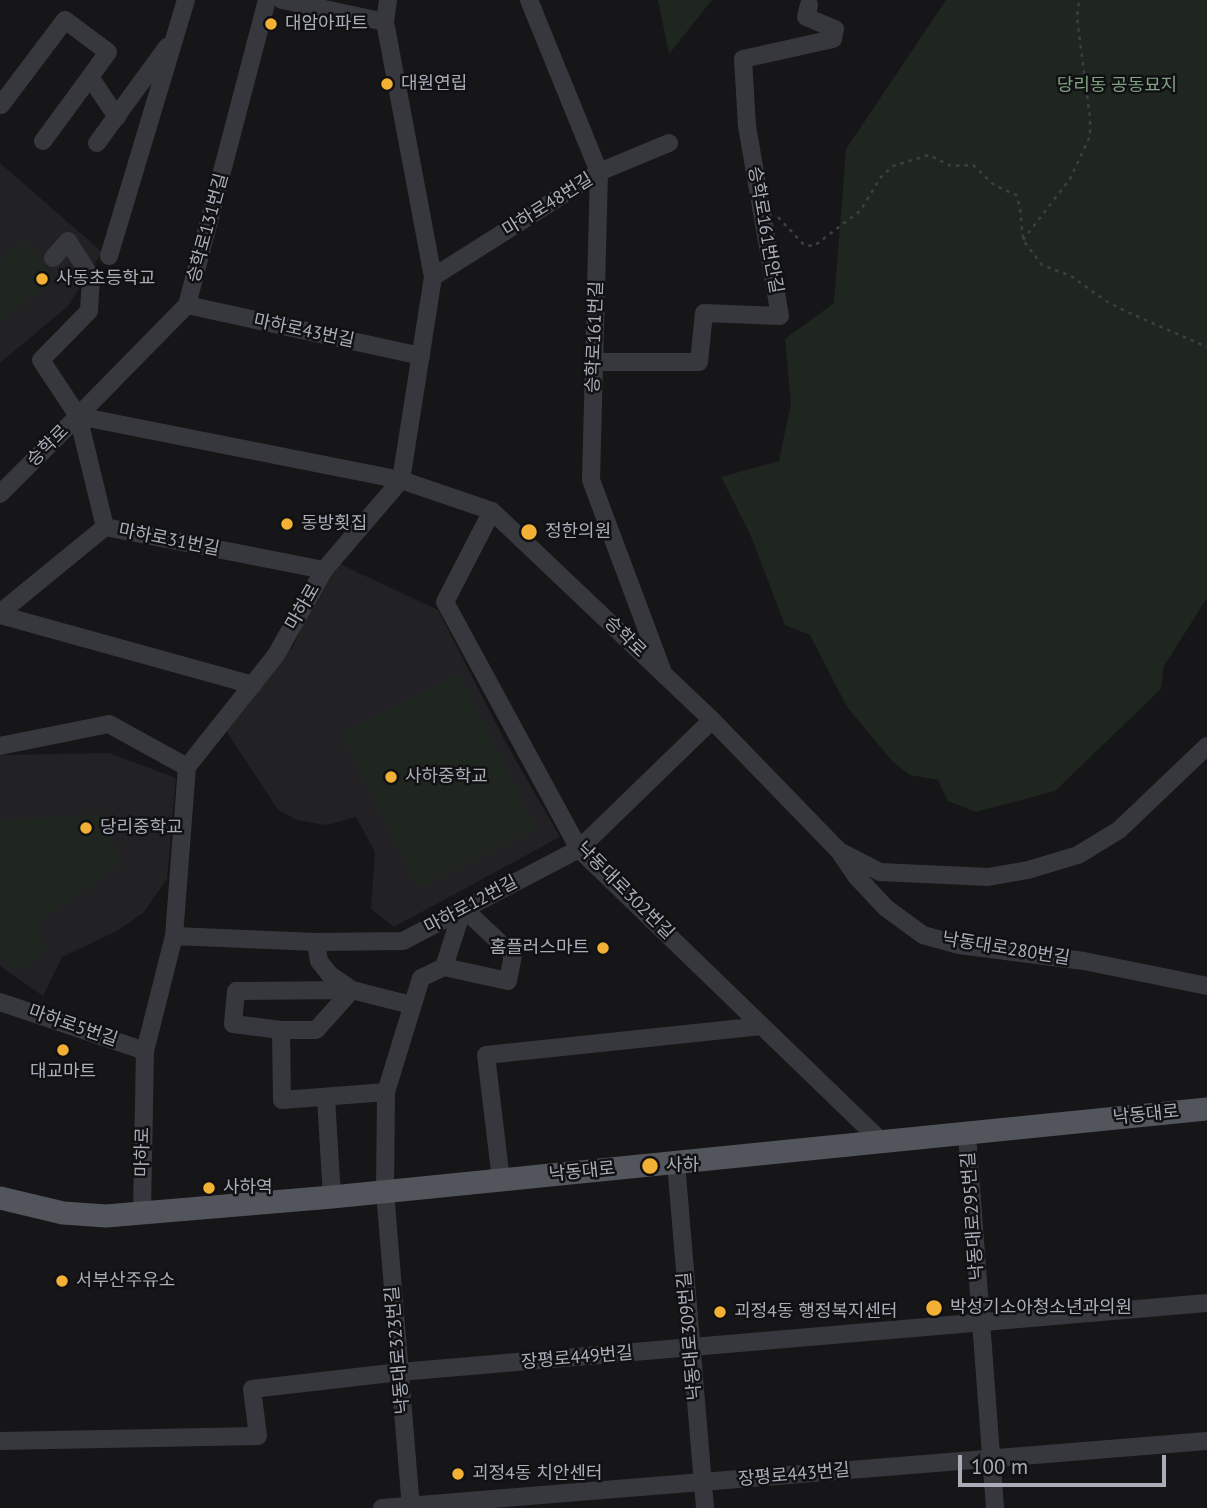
<!DOCTYPE html>
<html>
<head>
<meta charset="utf-8">
<style>
	body { margin:0 }
	#map { position:relative; width:1207px; height:1508px; overflow:hidden; background:#161618; font-family:"PT Sans",sans-serif }
	canvas { display:block }
	.scale { position:absolute; left:958px; top:1455px; width:208px; height:32px; box-sizing:border-box; border:4px solid #a8adb8; border-top:0; padding-left:9px; font-size:21px; line-height:24px; white-space:nowrap; color:#a8adb8; -webkit-text-stroke:5px #111113; paint-order:stroke }
</style>
</head>
<body>
<div id="map">
<canvas width="1207" height="1508"></canvas>
<div class="scale">100 m</div>
</div>
<script>
const g = document.querySelector('canvas').getContext('2d');
g.lineJoin = 'round';
function fillPath(path, color) { g.fillStyle = color; g.fill(path, 'evenodd'); }
const poly = rows => new Path2D(rows.map(r => 'M' + r).join(''));
function strokePath(path, color, width, dash) { g.strokeStyle = color; g.lineWidth = width; g.lineCap = dash ? 'butt' : 'round'; g.setLineDash(dash || []); g.stroke(path); }
function drawText(font, color, halo, rows, align = 'center') {
  g.font = font + ' "PT Sans","Noto Sans KR",sans-serif'; g.lineWidth = 5; g.setLineDash([]); g.textBaseline = 'middle'; g.strokeStyle = halo; g.fillStyle = color; for (const [text, x, y, turn = 0] of rows) {
    g.save(); g.translate(x, y); g.rotate((+turn || 0) * Math.PI / 180); g.textAlign = isNaN(turn) ? turn : align; if (halo) g.strokeText(text, 0, 0); g.fillText(text, 0, 0); g.restore();
  }
}
const built = poly([
	[0,163,102,252,68,306,0,363],
	[340,564,438,610,506,743,560,837,394,927,371,909,375,852,356,817,326,825,297,820,278,810,223,726,294,645,322,579],
	[109,753,176,778,167,879,143,913,117,931,62,957,43,996,0,966,0,755]
]);
const green = poly([
	[658,0,712,0,669,54],
	[946,0,1207,0,1207,598,1164,666,1161,689,1055,791,976,812,948,801,938,780,910,775,893,762,847,707,810,635,785,625,750,534,721,477,779,461,791,403,785,339,834,303,846,149],
	[25,239,53,277,0,323,0,263],
	[459,674,536,830,418,888,341,733],
	[109,814,117,866,34,925,47,951,17,971,0,953,0,820]
]);
const path = poly([
	[778,217,804,245,814,246,860,211,881,177,893,166,929,155,951,166,973,165,994,185,1016,195,1020,207,1023,240,1042,265,1071,276,1106,301,1125,311,1207,347],
	[1023,240,1070,179,1090,136,1090,118,1077,18,1079,0]
]);
const minor = poly([
	[282,0,385,22],
	[529,0,599,172,591,480,662,670],
	[1,105,65,20,108,52,90,77],
	[43,141,90,77,117,117],
	[97,143,167,47],
	[109,256,186,0],
	[53,258,68,241,91,277,89,311,41,360,78,416,105,527],
	[433,277,599,172,669,143],
	[187,305,421,356],
	[594,362,699,362,704,313,780,316,747,126,743,59,833,39,835,29,806,17,809,5],
	[78,416,187,305,267,0],
	[0,494,78,416,401,480,492,511,712,720,839,851,880,872,988,877,1028,870,1078,855,1119,830,1207,746],
	[492,511,445,602,579,849,883,1143],
	[0,613,105,527,324,570],
	[0,615,253,685],
	[0,746,109,724,187,767],
	[841,854,856,876,886,908,923,935,959,945,1084,961,1207,986],
	[174,936,316,942,403,941,579,849,712,720],
	[316,942,319,961,330,975,352,990,411,1005],
	[352,990,316,1030,281,1030,233,1024,236,991,352,990],
	[0,1002,145,1051],
	[281,1030,282,1100,386,1092],
	[326,1098,332,1197],
	[967,1134,995,1508],
	[676,1163,705,1508],
	[501,1180,486,1055,762,1026],
	[142,1212,145,1051,174,936,187,767,276,655,324,570,401,480,433,277,385,22,388,0],
	[0,1441,258,1436,252,1389,400,1372,1207,1303],
	[382,1508,1207,1441],
	[411,1508,385,1192,386,1092,421,978,444,967,463,908,513,955,508,981,444,967]
]);
const major = poly([
	[0,1198,63,1213,106,1216,332,1197,1207,1109]
]);
const markers = [
	[271,24,7,"#f2b134"],
	[387,84,7,"#f2b134"],
	[42,279,7,"#f2b134"],
	[287,524,7,"#f2b134"],
	[529,532,9,"#f2b134"],
	[391,777,7,"#f2b134"],
	[86,828,7,"#f2b134"],
	[603,948,7,"#f2b134"],
	[63,1050,7,"#f2b134"],
	[650,1166,9,"#f2b134"],
	[209,1188,7,"#f2b134"],
	[62,1281,7,"#f2b134"],
	[934,1308,9,"#f2b134"],
	[720,1312,7,"#f2b134"],
	[458,1474,7,"#f2b134"]
];
const poiNames = [
	["대암아파트",285,24],
	["대원연립",401,84],
	["사동초등학교",56,279],
	["동방횟집",301,524],
	["정한의원",545,532],
	["사하중학교",405,777],
	["당리중학교",100,828],
	["홈플러스마트",589,948,"right"],
	["대교마트",63,1072,"center"],
	["사하",666,1166],
	["사하역",223,1188],
	["서부산주유소",76,1281],
	["박성기소아청소년과의원",950,1308],
	["괴정4동 행정복지센터",734,1312],
	["괴정4동 치안센터",472,1474]
];
const parkNames = [
	["당리동 공동묘지",1117,86]
];
const streetNames = [
	["마하로48번길",548,205,-32],
	["승학로131번길",208,228,-75],
	["승학로161번안길",765,230,80],
	["마하로43번길",304,331,12],
	["승학로161번길",595,337,-88],
	["승학로",48,446,-45],
	["마하로31번길",169,540,11],
	["마하로",303,607,-60],
	["승학로",625,637,44],
	["낙동대로302번길",625,891,45],
	["마하로12번길",471,905,-28],
	["낙동대로280번길",1006,949,9],
	["마하로5번길",73,1026,19],
	["낙동대로",1146,1115,-6],
	["마하로",143,1152,-89],
	["낙동대로",582,1172,-6],
	["낙동대로295번길",973,1216,-94],
	["낙동대로309번길",690,1336,-95],
	["낙동대로323번길",398,1350,-95],
	["장평로449번길",577,1358,-5],
	["장평로443번길",794,1475,-5]
];
fillPath(built, '#222225');
fillPath(green, '#1e261f');
strokePath(path, '#3d3f44', 2.5, [3.5, 5]);
strokePath(minor, '#37383d', 18);
strokePath(major, '#53555c', 23);
for (const [x, y, r, color] of markers) { const dot = new Path2D(); dot.arc(x, y, r, 0, 2 * Math.PI); g.fillStyle = color; g.fill(dot); strokePath(dot, '#111113', 2.5); }
drawText('18px', '#a8adb8', '#111113', poiNames, 'left');
drawText('18px', '#7fa381', '#111113', parkNames);
drawText('18px', '#a8adb8', '#111113', streetNames);
</script>
</body>
</html>
